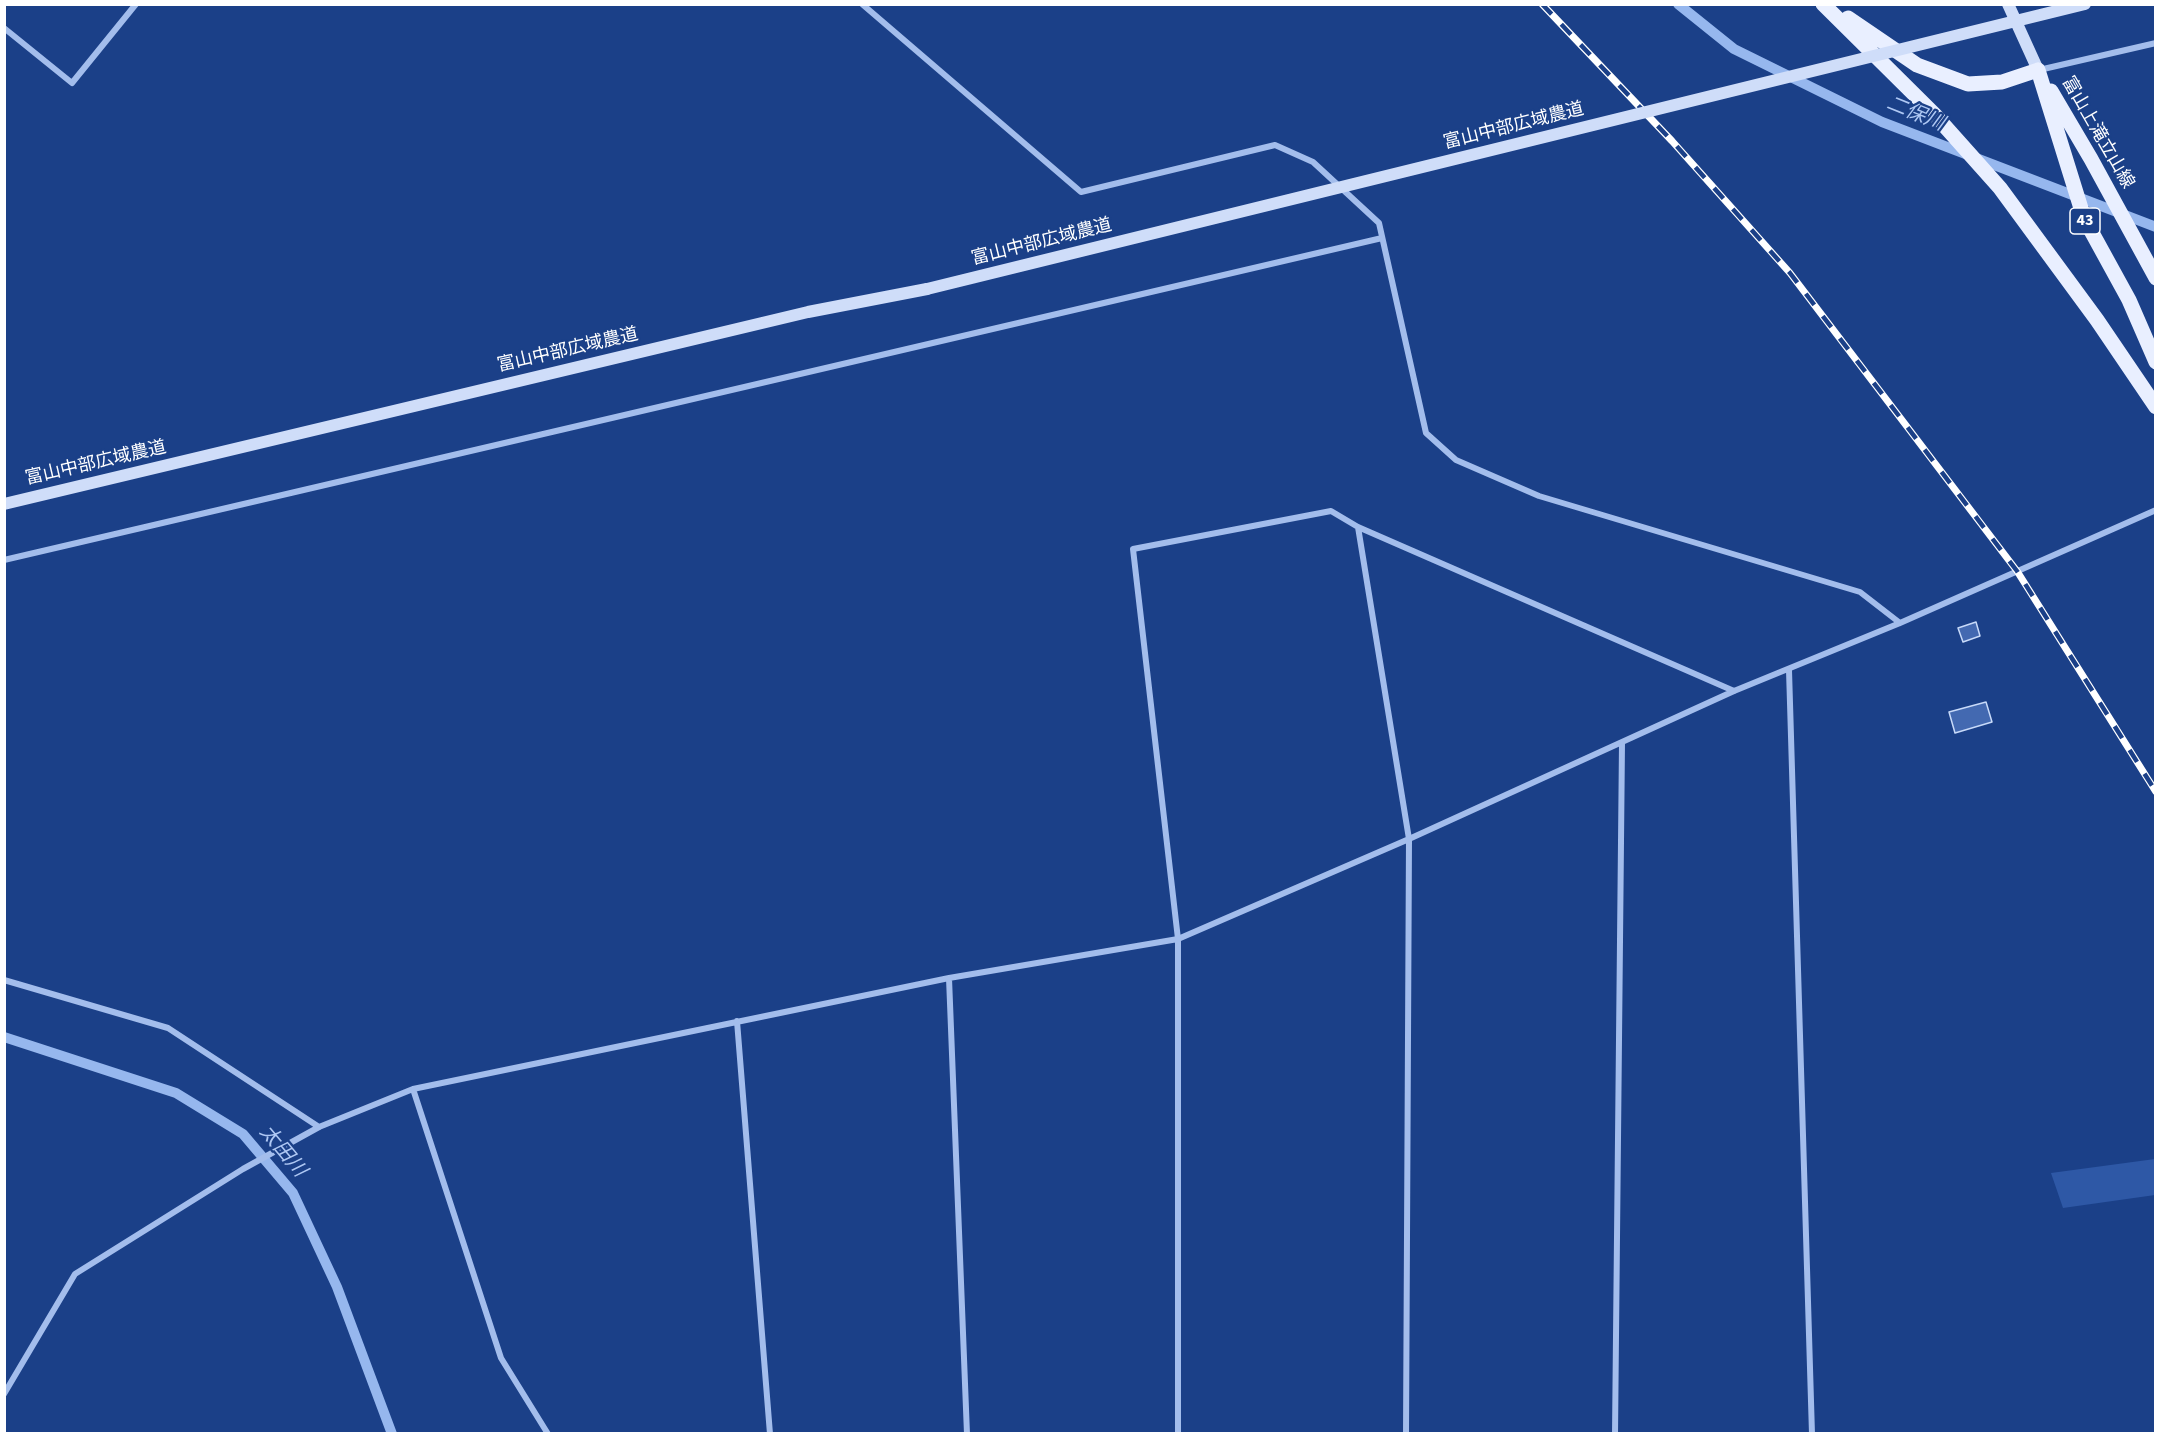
<!DOCTYPE html>
<html>
<head>
<meta charset="utf-8">
<style>
	body { margin:0 }
	#map { position:relative; width:2160px; height:1438px; overflow:hidden; background:#1b4088; font-family:"Source Sans 3",sans-serif }
	canvas { display:block }
	.frame { position:absolute; inset:0; border:6px solid #fff; pointer-events:none }
</style>
</head>
<body>
<div id="map">
<canvas width="2160" height="1438"></canvas>
<div class="frame"></div>
</div>
<script>
const g = document.querySelector('canvas').getContext('2d');
g.lineJoin = 'round';
function fillPath(path, color) { g.fillStyle = color; g.fill(path, 'evenodd'); }
const poly = rows => new Path2D(rows.map(r => 'M' + r).join(''));
function strokePath(path, color, width, dash) { g.strokeStyle = color; g.lineWidth = width; g.lineCap = dash ? 'butt' : 'round'; g.setLineDash(dash || []); g.stroke(path); }
function drawText(font, color, halo, rows, align = 'center') {
  g.font = font + ' "Source Sans 3","Noto Sans JP",sans-serif'; g.lineWidth = 4.5; g.setLineDash([]); g.textBaseline = 'middle'; g.strokeStyle = halo; g.fillStyle = color; for (const [text, x, y, turn = 0] of rows) {
    g.save(); g.translate(x, y); g.rotate((+turn || 0) * Math.PI / 180); g.textAlign = isNaN(turn) ? turn : align; if (halo) g.strokeText(text, 0, 0); g.fillText(text, 0, 0); g.restore();
  }
}
const green = poly([
	[2155,1159,2155,1195,2063,1208,2051,1173]
]);
const stream = poly([
	[1678,4,1734,49,1882,122,2156,227],
	[4,1037,176,1093,243,1134,293,1193,337,1287,392,1434]
]);
const building = poly([
	[1976,622,1980,636,1963,642,1958,628,1976,622],
	[1986,702,1992,722,1955,733,1949,712,1986,702]
]);
const street = poly([
	[862,4,1081,192,1275,145,1313,162,1379,223,1426,433,1456,460,1539,496,1860,592,1900,623],
	[4,28,72,83,136,4],
	[2039,70,2156,43],
	[1358,527,1409,839,1406,1434],
	[4,560,1382,238],
	[1789,670,1812,1434],
	[949,978,967,1434],
	[4,980,168,1028,319,1127],
	[737,1021,770,1434],
	[413,1089,501,1358,548,1434],
	[4,1394,75,1274,243,1169,319,1127,413,1089,949,978,1178,939,1409,839,1734,691,1900,623,2156,510],
	[1178,1434,1178,939,1133,549,1331,511,1358,527,1734,691],
	[1615,1434,1622,743]
]);
const secondary = poly([
	[2008,4,2038,70],
	[4,504,808,312,927,289]
]);
const primary = poly([
	[1823,4,1934,114,2000,188,2097,320,2156,407],
	[1848,18,1917,65,1968,84,2002,82,2038,70],
	[2038,70,2084,218,2129,300,2156,362],
	[2051,91,2091,159,2156,278]
]);
const rail = poly([
	[1542,4,1672,141,1790,273,2017,571,2156,792]
]);
const secondaryBridge = poly([
	[927,289,2085,4]
]);
const shields = [
	[2085,221,30]
];
const shieldNames = [
	["43",2085,221]
];
const streetNames = [
	["富山中部広域農道",1514,127,-14],
	["富山上滝立山線",2097,133,60],
	["富山中部広域農道",1042,243,-14],
	["富山中部広域農道",568,351,-13],
	["富山中部広域農道",96,464,-13]
];
const waterNames = [
	["二保川",1915,115,22],
	["太田川",282,1152,50]
];
fillPath(green, '#2e58a6');
strokePath(stream, '#96b7ee', 10);
fillPath(building, '#4369b1');
strokePath(building, '#c8daf9', 1.5);
strokePath(street, '#a3bdec', 6);
strokePath(secondary, '#cfddf9', 12);
strokePath(primary, '#e9efff', 15);
strokePath(rail, '#fff', 7);
strokePath(rail, '#1b4088', 4.5, [14]);
strokePath(secondaryBridge, '#cfddf9', 12);
for (const [x, y, w] of shields) { const box = new Path2D(); box.roundRect(x - w / 2, y - 13, w, 26, 4.5); g.fillStyle = '#1b4088'; g.fill(box); strokePath(box, '#fff', 1.5); }
drawText('bold 16px', '#fff', null, shieldNames);
drawText('18px', '#fff', '#1b4088', streetNames);
drawText('italic 20px', '#afc8f4', '#1b4088', waterNames);
</script>
</body>
</html>
